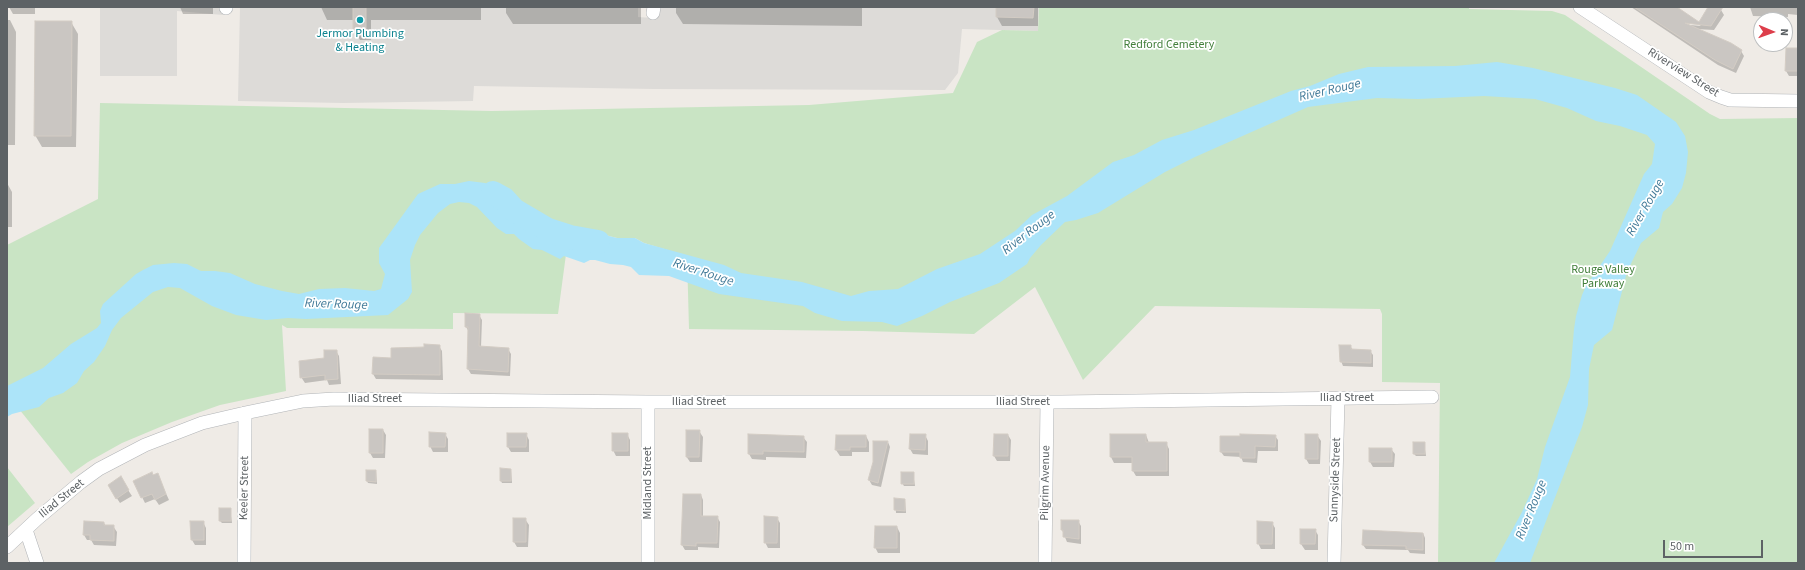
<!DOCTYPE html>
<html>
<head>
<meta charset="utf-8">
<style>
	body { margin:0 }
	#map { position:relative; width:1805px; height:570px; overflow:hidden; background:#efebe6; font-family:"Source Sans 3",sans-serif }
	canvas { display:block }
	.frame { position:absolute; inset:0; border:8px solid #5d6265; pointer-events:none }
	.north { position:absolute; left:1753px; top:12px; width:40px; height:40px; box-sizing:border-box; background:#fff; border:1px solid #bec0c1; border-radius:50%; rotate:92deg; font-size:11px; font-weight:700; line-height:16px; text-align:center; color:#5d6265 }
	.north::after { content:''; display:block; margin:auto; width:14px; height:18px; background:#dd3e4b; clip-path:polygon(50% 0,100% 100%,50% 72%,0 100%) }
	.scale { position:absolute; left:1663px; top:540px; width:100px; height:18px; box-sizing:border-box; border:2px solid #5d6265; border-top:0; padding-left:5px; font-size:12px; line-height:14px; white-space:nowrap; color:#5d6265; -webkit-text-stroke:3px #fff; paint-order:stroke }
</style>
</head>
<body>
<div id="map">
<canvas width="1805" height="570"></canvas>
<div class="frame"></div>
<div class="north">N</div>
<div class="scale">50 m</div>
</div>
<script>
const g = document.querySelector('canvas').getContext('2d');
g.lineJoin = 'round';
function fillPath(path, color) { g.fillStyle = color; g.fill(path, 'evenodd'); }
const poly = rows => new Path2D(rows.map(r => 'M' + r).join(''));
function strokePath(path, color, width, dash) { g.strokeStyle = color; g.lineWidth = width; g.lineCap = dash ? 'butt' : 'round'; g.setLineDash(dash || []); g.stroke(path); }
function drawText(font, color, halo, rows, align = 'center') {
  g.font = font + ' "Source Sans 3",sans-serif'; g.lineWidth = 3.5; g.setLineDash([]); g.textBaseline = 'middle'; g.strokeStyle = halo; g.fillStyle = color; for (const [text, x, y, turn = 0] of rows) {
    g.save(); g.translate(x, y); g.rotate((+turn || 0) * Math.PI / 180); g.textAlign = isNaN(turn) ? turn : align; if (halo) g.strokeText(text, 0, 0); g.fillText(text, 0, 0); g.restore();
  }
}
const industrial = poly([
	[100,7,224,7,223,15,177,11,177,76,100,76],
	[240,7,638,7,638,17,654,18,655,7,1039,7,1038,31,962,29,958,73,945,90,654,89,474,86,473,101,343,103,238,101]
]);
const green = poly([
	[1039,7,1469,7,1469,9,1552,11,1565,15,1710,114,1720,119,1798,118,1798,563,1438,563,1440,383,1382,382,1382,314,1380,309,1155,306,1083,380,1035,287,974,334,863,331,689,329,687,256,644,243,635,238,617,238,593,232,569,232,558,314,453,313,453,329,287,328,282,325,286,391,220,405,172,422,122,443,88,462,71,474,7,394,7,245,98,199,100,103,492,111,809,105,953,93,977,42,1002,30,1038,31],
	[7,467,35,503,7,527]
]);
const water = poly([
	[1497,62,1533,68,1615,88,1637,95,1676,122,1685,136,1688,152,1686,173,1682,188,1672,204,1663,212,1659,228,1641,243,1627,272,1612,330,1594,345,1589,369,1588,405,1582,427,1530,563,1494,563,1522,512,1537,479,1545,447,1570,377,1574,329,1576,316,1582,295,1586,286,1610,251,1644,174,1652,164,1655,144,1647,135,1620,126,1596,121,1567,108,1535,99,1484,96,1418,99,1377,98,1308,107,1195,157,1165,172,1098,213,1076,220,1065,222,1041,245,1030,258,1027,264,999,283,950,302,922,316,897,326,882,322,842,321,815,313,803,306,719,294,669,276,639,275,631,267,623,265,610,264,595,260,590,260,584,263,564,256,560,259,542,250,533,249,519,239,514,234,506,234,497,228,477,207,469,203,459,202,450,204,438,213,420,235,415,245,410,260,412,292,408,299,388,315,306,319,288,318,266,320,236,315,212,306,180,288,168,287,153,292,121,318,112,330,105,346,94,362,84,371,77,383,63,393,49,398,39,407,12,414,7,417,7,386,43,368,71,344,97,328,101,323,100,311,103,304,136,274,143,270,153,265,174,263,187,264,201,271,215,271,230,273,255,284,282,291,299,294,319,289,345,288,374,291,381,289,385,274,379,263,379,248,418,194,440,184,455,184,469,181,485,183,508,195,513,201,521,219,532,226,555,236,593,232,617,238,635,238,644,243,724,265,741,273,802,282,851,296,869,291,898,289,937,269,980,254,1015,231,1032,215,1067,196,1113,162,1134,155,1162,140,1194,130,1291,91,1310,86,1339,74,1368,67,1455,66]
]);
const shadow = poly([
	[9,7,35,7,35,14,13,14],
	[180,7,213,7,213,14,183,14],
	[321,7,481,7,481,20,371,20,371,40,360,40,354,29,354,20,327,20],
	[506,7,641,7,641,24,513,24,506,13],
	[676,7,862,7,862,26,683,24,676,13],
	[997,7,1038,7,1038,26,1002,26,997,17],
	[1631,7,1675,7,1699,23,1710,7,1716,7,1721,10,1724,15,1714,30,1696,29,1741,51,1744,56,1736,73,1718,65],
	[1680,22,1698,24,1701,26,1680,24],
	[1750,7,1798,7,1798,15,1788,14,1788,17,1753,16],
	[7,20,10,20,16,32,15,145,7,145],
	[71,22,78,34,76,147,42,147,35,135],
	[1798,49,1798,76,1789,76,1786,71],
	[7,183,12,192,12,227,7,227],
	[479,315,482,320,481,347,508,349,511,354,510,376,471,374,468,369,469,332,466,327],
	[439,346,442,351,443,380,376,379,373,374,392,359,425,348],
	[1350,346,1353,350,1370,351,1373,355,1373,367,1343,366,1341,361],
	[336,351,339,356,341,384,329,385,327,380,305,383,301,377],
	[383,430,386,435,385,458,373,458,370,453],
	[699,431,703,437,702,462,690,462,686,456],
	[445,434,448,439,448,452,433,452,430,446],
	[526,434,529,440,529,452,511,452,508,447],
	[627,434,630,440,630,456,616,456,613,450],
	[925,435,928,441,928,455,913,454,910,449],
	[1008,435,1011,440,1010,461,997,461,994,456],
	[1111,435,1146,435,1149,443,1166,443,1169,449,1169,476,1136,476,1133,471,1133,463,1114,463,1111,457],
	[1317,435,1321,441,1320,464,1309,464,1306,459],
	[837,436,866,436,869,442,869,452,852,452,852,456,840,456,836,450],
	[1275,436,1278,440,1278,451,1258,451,1257,463,1243,462,1241,457,1224,456,1221,452],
	[803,437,807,442,806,458,766,457,766,460,752,459,749,454],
	[888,442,890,447,881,487,872,485,869,480,874,462],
	[1424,443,1426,456,1416,456,1414,454],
	[1391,449,1395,454,1394,467,1373,467,1370,462],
	[511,470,512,483,502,483,501,481],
	[376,471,377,484,368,483,367,481],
	[913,473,915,486,904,486,902,483],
	[153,476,160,480,169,500,159,505,155,499,145,503,134,481],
	[120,478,132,496,120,503,112,491],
	[701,495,703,500,703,517,717,517,720,522,719,548,698,547,698,550,685,550,682,545],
	[895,499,905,500,906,513,896,513],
	[230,509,232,523,222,523,220,521],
	[777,518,780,523,780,548,768,548,765,542],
	[525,519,529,525,528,547,517,547,514,542],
	[1078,521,1081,526,1081,544,1067,542,1062,530],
	[203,522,206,528,206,545,195,545,192,540],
	[104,523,106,526,113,526,117,532,116,546,94,545,91,540,87,540,84,535],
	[1272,523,1275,528,1275,549,1261,549,1258,543],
	[897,527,900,533,900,553,878,553,875,547],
	[1301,530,1315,530,1318,535,1318,550,1305,550,1301,544],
	[1423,533,1425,538,1425,554,1410,553,1408,550,1366,549,1363,545]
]);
const river = poly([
	[493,193,504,199,514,210,548,230,570,237,598,242]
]);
const building = poly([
	[353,7,366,7,366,29,353,29,353,7],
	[996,7,1034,7,1033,18,996,17,996,7],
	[1634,7,1677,7,1699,22,1708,7,1723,7,1711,26,1685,23,1731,43,1742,50,1733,69,1715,60,1634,7],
	[35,21,72,21,71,136,34,136,35,21],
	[1786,48,1798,48,1798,71,1785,71,1786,48],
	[465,313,480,314,479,346,509,348,508,372,467,369,468,327,465,327,465,313],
	[424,344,440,345,440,375,372,374,373,357,391,358,391,348,424,347,424,344],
	[1339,345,1351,345,1351,349,1371,350,1371,363,1340,362,1339,345],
	[324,350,337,350,338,379,325,380,325,375,300,378,299,361,324,358,324,350],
	[369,429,383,429,383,453,369,453,369,429],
	[686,430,700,430,699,457,686,457,686,430],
	[429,432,446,433,445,447,429,447,429,432],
	[507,433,527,433,526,447,507,447,507,433],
	[612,433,628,433,628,451,612,451,612,433],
	[748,434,804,436,804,452,763,451,763,454,748,454,748,434],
	[910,434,926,434,925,450,909,449,910,434],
	[994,434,1008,434,1008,456,993,456,994,434],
	[1110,434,1146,434,1146,442,1167,442,1167,471,1132,471,1132,457,1110,457,1110,434],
	[1240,434,1276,435,1275,447,1255,446,1255,458,1240,458,1240,452,1220,452,1220,436,1240,436,1240,434],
	[1305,434,1318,434,1318,459,1305,459,1305,434],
	[836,435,866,435,866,447,850,447,850,450,835,450,836,435],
	[873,441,888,441,878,483,868,480,873,462,873,441],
	[1413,442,1425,442,1425,454,1413,454,1413,442],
	[1369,448,1392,448,1392,462,1369,462,1369,448],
	[500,468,511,469,511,481,500,481,500,468],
	[366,470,376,470,376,482,366,481,366,470],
	[152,472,153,475,158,473,166,494,155,500,152,494,141,498,133,481,152,472],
	[901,472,914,472,914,484,901,484,901,472],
	[121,476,129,490,116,499,108,485,121,476],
	[683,494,701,494,701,516,718,516,717,543,696,543,696,546,681,545,683,494],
	[894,498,905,499,905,511,894,510,894,498],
	[219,508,231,508,231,521,219,521,219,508],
	[764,516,778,517,777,543,764,543,764,516],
	[513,518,526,518,526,542,513,542,513,518],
	[1061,520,1079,520,1079,539,1063,537,1063,530,1061,530,1061,520],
	[84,521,104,522,104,525,114,525,114,541,90,540,90,535,83,535,84,521],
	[190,521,204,521,204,540,191,540,190,521],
	[1257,521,1273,522,1272,544,1257,544,1257,521],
	[875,526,897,526,897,548,874,548,875,526],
	[1300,529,1316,529,1315,544,1300,544,1300,529],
	[1363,530,1423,533,1423,550,1406,549,1406,546,1362,545,1363,530]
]);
const street = poly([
	[1580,7,1709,92,1721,97,1730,100,1798,101],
	[226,8,226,7],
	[653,13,654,7],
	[26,530,37,563],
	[7,547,37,519,81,482,99,469,145,445,202,423,245,413,303,401,334,399,648,402,1061,402,1432,397],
	[244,563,245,413],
	[648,563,648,402],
	[1045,563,1047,402],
	[1334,563,1338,398]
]);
const markers = [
	[360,20,4,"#0f9aa8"]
];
const cultureNames = [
	["Jermor Plumbing",360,34],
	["& Heating",360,48]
];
const parkNames = [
	["Redford Cemetery",1169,45],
	["Rouge Valley",1603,270],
	["Parkway",1603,284]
];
const streetNames = [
	["Riverview Street",1683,73,32],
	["Iliad Street",1347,398],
	["Iliad Street",375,399],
	["Iliad Street",699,402],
	["Iliad Street",1023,402],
	["Sunnyside Street",1336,480,-88],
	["Midland Street",648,483,-90],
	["Pilgrim Avenue",1046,483,-89],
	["Keeler Street",245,488,-89],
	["Iliad Street",62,499,-39]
];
const waterNames = [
	["River Rouge",1330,91,-13],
	["River Rouge",1646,208,-60],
	["River Rouge",1029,233,-38],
	["River Rouge",703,273,18],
	["River Rouge",336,305,2],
	["River Rouge",1532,510,-68]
];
fillPath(industrial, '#dddbd8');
fillPath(green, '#c9e4c4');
fillPath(water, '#ace4f9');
fillPath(shadow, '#0003');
strokePath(river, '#ace4f9', 24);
fillPath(building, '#cac6c2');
strokePath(building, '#d3ccc4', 1);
strokePath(street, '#b1b4b7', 14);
strokePath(street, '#fff', 13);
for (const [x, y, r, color] of markers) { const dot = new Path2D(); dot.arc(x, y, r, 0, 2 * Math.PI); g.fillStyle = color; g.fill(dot); strokePath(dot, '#fff', 1.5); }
drawText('12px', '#0d838f', '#fff', cultureNames);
drawText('12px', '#427f3b', '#fff', parkNames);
drawText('12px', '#5d6265', '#fff', streetNames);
drawText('italic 13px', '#437b99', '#fff', waterNames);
</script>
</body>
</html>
